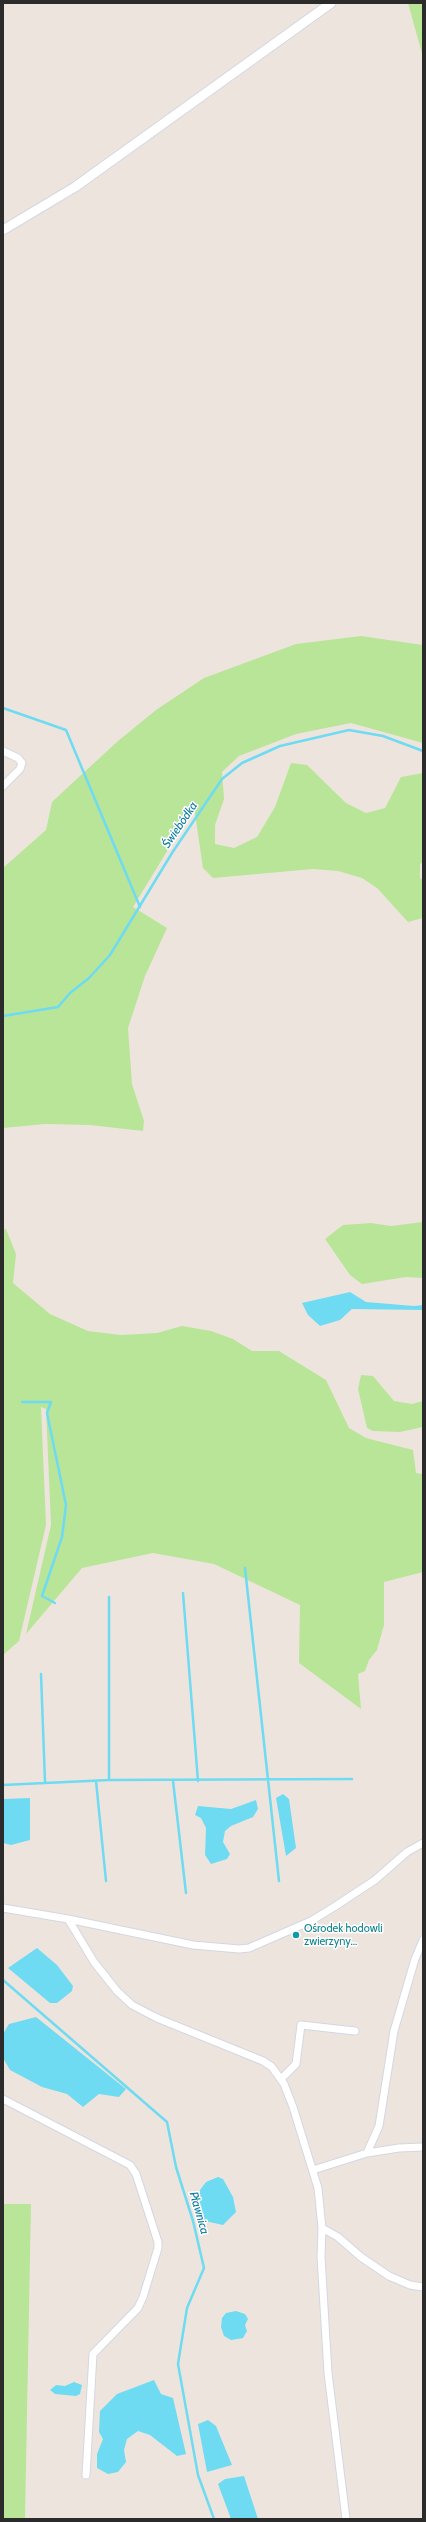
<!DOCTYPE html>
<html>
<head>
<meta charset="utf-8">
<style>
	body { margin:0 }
	#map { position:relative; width:426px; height:2522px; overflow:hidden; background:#ede5dd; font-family:Cabin,sans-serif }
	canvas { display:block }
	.frame { position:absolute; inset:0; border:4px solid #2b2b2b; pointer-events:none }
</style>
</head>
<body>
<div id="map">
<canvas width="426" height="2522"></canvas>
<div class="frame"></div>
</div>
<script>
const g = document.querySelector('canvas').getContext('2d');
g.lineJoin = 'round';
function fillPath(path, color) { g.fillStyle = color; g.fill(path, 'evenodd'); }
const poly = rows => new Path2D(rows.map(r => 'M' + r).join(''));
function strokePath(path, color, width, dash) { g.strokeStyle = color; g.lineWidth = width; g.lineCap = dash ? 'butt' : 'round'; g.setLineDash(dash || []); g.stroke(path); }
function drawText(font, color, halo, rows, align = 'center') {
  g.font = font + ' Cabin,sans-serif'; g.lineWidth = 3; g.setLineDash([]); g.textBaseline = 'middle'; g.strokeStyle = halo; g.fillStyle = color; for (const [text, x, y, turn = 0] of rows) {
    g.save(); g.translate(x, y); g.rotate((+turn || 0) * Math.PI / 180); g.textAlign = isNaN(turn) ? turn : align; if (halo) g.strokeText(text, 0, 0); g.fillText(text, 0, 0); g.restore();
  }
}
const green = poly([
	[408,3,423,3,423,57],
	[361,636,423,645,423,743,351,723,296,734,239,756,222,772,224,799,215,825,215,844,234,848,257,837,275,807,291,763,307,765,346,803,366,813,385,808,401,777,423,773,423,862,420,864,420,878,423,880,423,918,408,922,377,888,362,878,338,871,313,869,213,878,203,868,194,807,133,907,167,928,145,976,128,1028,132,1084,144,1121,143,1131,90,1125,45,1124,3,1128,3,868,46,830,52,802,67,788,118,741,156,710,204,678,296,644],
	[423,1222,423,1278,406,1277,362,1284,350,1275,325,1239,343,1225,371,1223,391,1226],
	[6,1229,16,1254,13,1283,50,1314,88,1331,121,1335,157,1333,182,1326,211,1331,233,1339,252,1351,279,1351,326,1380,349,1428,366,1438,413,1450,416,1473,423,1474,423,1572,384,1582,384,1625,377,1650,369,1660,365,1671,358,1674,361,1709,299,1663,300,1605,214,1564,153,1553,82,1568,26,1634,51,1525,46,1409,41,1407,46,1525,19,1641,3,1655,3,1230],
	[361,1375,373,1376,394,1401,412,1404,423,1401,423,1427,400,1432,373,1431,367,1428,358,1389],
	[3,2204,31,2204,25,2519,3,2519]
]);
const water = poly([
	[350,1292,366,1302,414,1306,423,1305,423,1310,352,1309,340,1320,320,1326,308,1315,302,1303],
	[283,1794,289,1799,296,1848,286,1856,276,1798],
	[30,1798,30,1840,11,1845,3,1843,3,1799],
	[256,1800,258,1809,253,1817,231,1826,225,1831,223,1842,230,1854,227,1859,211,1864,205,1855,206,1828,201,1818,195,1815,198,1806,231,1809],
	[37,1948,57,1965,73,1986,72,1991,57,2003,50,2003,8,1968],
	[36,2017,126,2089,119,2097,99,2094,83,2107,67,2094,42,2087,10,2070,3,2058,3,2034,9,2024],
	[218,2177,223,2179,233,2197,236,2212,223,2225,205,2221,199,2215,200,2190,206,2182],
	[236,2311,245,2314,248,2319,245,2325,247,2331,243,2338,231,2340,224,2336,221,2327,222,2318,226,2313],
	[154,2380,161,2394,173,2398,186,2454,177,2456,150,2435,138,2431,127,2439,124,2450,126,2462,118,2472,108,2474,97,2468,97,2454,103,2439,99,2432,100,2411,117,2394],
	[74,2382,82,2385,80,2394,76,2396,55,2394,50,2390,56,2385,65,2386],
	[208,2420,216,2426,232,2465,207,2472,198,2424],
	[244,2476,258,2519,231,2519,218,2484,225,2479]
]);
const stream = poly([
	[3,708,66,730,140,907],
	[3,1016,58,1007,70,993,89,978,110,955,172,853,222,779,242,763,280,746,349,730,383,736,423,751],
	[22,1402,51,1402,47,1413,66,1505,62,1537,42,1596,55,1603],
	[245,1568,279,1881],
	[183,1593,198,1781],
	[41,1674,45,1782],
	[109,1780,109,1597],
	[96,1781,106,1881],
	[173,1781,186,1893],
	[3,1785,109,1780,352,1779],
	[3,1980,167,2122,176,2167,193,2221,204,2268,187,2308,178,2364,198,2475,214,2519]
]);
const minor = poly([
	[3,751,18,758,22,763,20,769,3,786],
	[3,1908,68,1919,94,1962,117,1991,132,2005,157,2018,263,2061,272,2067,284,2084,293,2107,318,2188,322,2228,338,2237,361,2257,389,2276,410,2285,423,2287],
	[68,1919,193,1945,239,1949,249,1948,311,1921,334,1907,375,1880,407,1852,423,1843],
	[281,2079,296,2064,301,2025,355,2031],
	[3,2099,130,2165,136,2174,158,2242,158,2248,143,2297,138,2308,93,2354,86,2475],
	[367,2153,399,2148,423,2147],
	[313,2170,367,2153,379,2126,394,2031,415,1959,423,1940],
	[322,2228,321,2257,328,2373,346,2519]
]);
const tertiary = poly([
	[3,230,75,187,331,3]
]);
const markers = [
	[296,1935,4,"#0f9aa8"]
];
const cultureNames = [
	["Ośrodek hodowli",304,1929],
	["zwierzyny...",304,1942]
];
const waterNames = [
	["Świebódka",180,825,-56],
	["Pławnica",199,2213,74]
];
fillPath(green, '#b9e598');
fillPath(water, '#6edbf2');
strokePath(stream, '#6edbf2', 2.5);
strokePath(minor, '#d2d7e4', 9);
strokePath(tertiary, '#d2d7e4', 11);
strokePath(minor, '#fff', 7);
strokePath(tertiary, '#fff', 9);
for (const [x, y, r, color] of markers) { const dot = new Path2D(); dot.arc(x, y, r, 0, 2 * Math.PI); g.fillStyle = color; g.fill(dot); strokePath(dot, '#fff', 1.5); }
drawText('11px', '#0d838f', '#fff', cultureNames, 'left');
drawText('italic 12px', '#0a7aa1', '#fff', waterNames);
</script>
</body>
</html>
